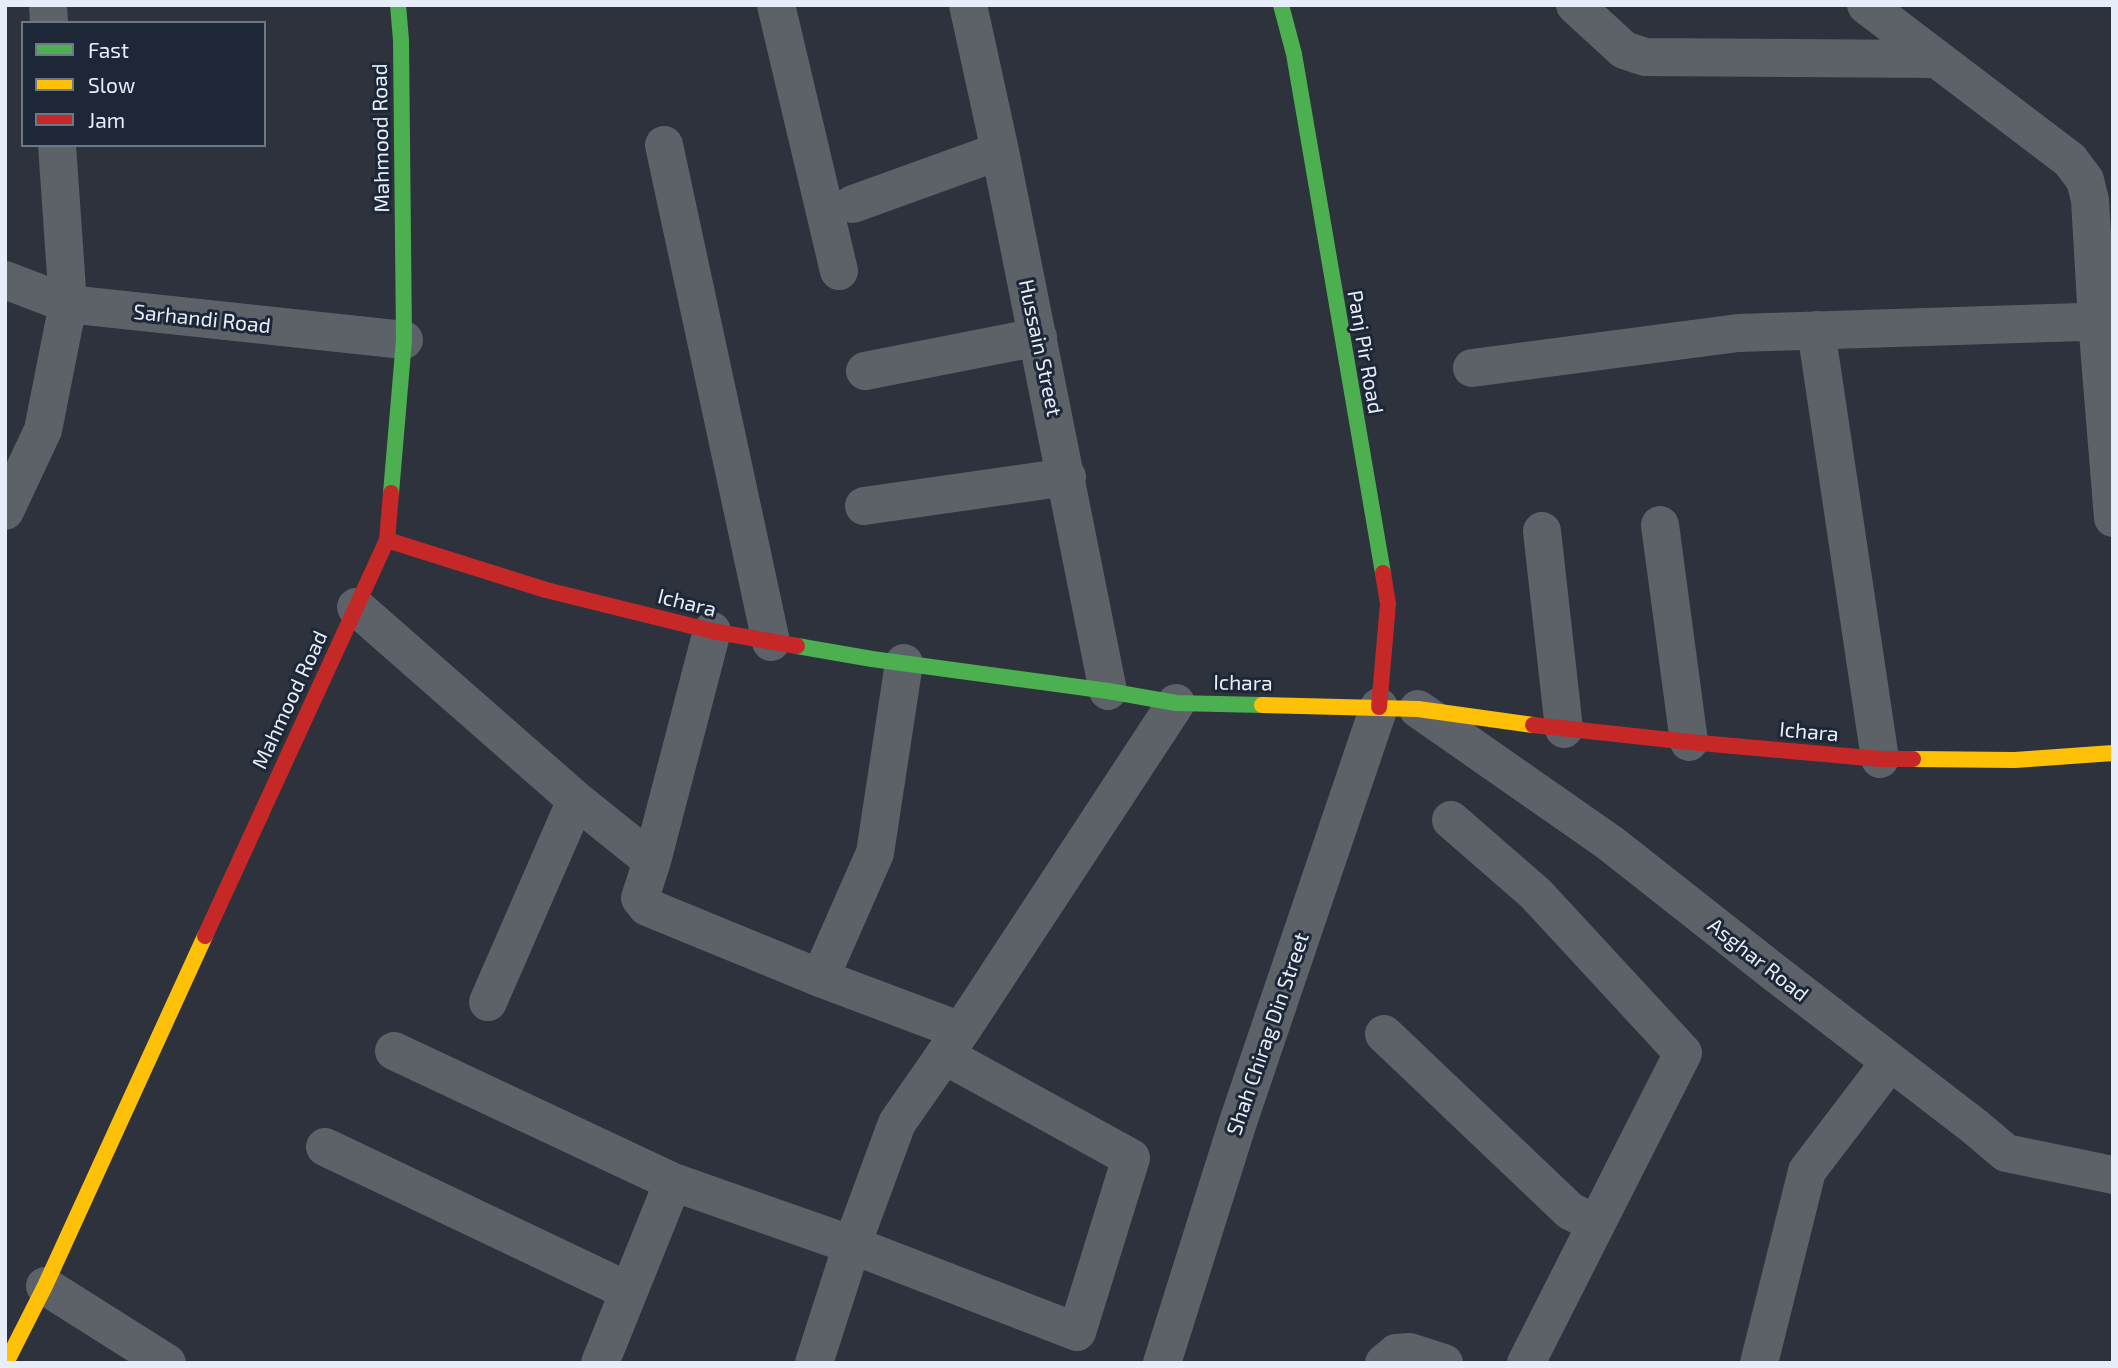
<!DOCTYPE html>
<html>
<head>
<meta charset="utf-8">
<style>
	body { margin:0 }
	#map { position:relative; width:2118px; height:1368px; overflow:hidden; background:#2d323c; font-family:"Exo 2",sans-serif }
	canvas { display:block }
	.frame { position:absolute; inset:0; border:7px solid #e7eef9; pointer-events:none }
	.legend { position:absolute; left:21px; top:21px; width:245px; height:126px; box-sizing:border-box; background:#1d2738; border:2px solid #6e7785; margin:0; padding:9px 12px; list-style:none; font-size:21px; color:#e7eef9 }
	.legend li { display:flex; align-items:center; gap:14px; height:35px }
	.legend b { width:35px; border:2px solid #6e7785 }
</style>
</head>
<body>
<div id="map">
<canvas width="2118" height="1368"></canvas>
<div class="frame"></div>
<ul class="legend">
<li><b style="height:9px;background:#4caf50"></b>Fast</li>
<li><b style="height:9px;background:#ffc107"></b>Slow</li>
<li><b style="height:9px;background:#c62828"></b>Jam</li>
</ul>
</div>
<script>
const g = document.querySelector('canvas').getContext('2d');
g.lineJoin = 'round';
const poly = rows => new Path2D(rows.map(r => 'M' + r).join(''));
function strokePath(path, color, width, dash) { g.strokeStyle = color; g.lineWidth = width; g.lineCap = dash ? 'butt' : 'round'; g.setLineDash(dash || []); g.stroke(path); }
function drawText(font, color, halo, rows, align = 'center') {
  g.font = font + ' "Exo 2",sans-serif'; g.lineWidth = 6; g.setLineDash([]); g.textBaseline = 'middle'; g.strokeStyle = halo; g.fillStyle = color; for (const [text, x, y, turn = 0] of rows) {
    g.save(); g.translate(x, y); g.rotate((+turn || 0) * Math.PI / 180); g.textAlign = isNaN(turn) ? turn : align; if (halo) g.strokeText(text, 0, 0); g.fillText(text, 0, 0); g.restore();
  }
}
const street = poly([
	[48,5,49,23],
	[776,5,839,271],
	[968,5,1000,151,1108,691],
	[1575,5,1624,50,1645,57,1934,59],
	[1866,5,2070,160,2085,180,2090,200,2097,321,2113,518],
	[664,145,771,642],
	[853,204,1000,151],
	[5,280,68,304,404,340],
	[1816,330,1880,759],
	[1472,368,1738,333,2113,321],
	[865,371,1038,337],
	[864,506,1067,477],
	[5,511,43,430,68,304,57,145],
	[1660,525,1689,742],
	[1542,531,1564,729],
	[356,607,576,800,652,861,640,898,647,907,820,978,961,1031],
	[1418,709,1610,843,1775,973,1974,1126,2006,1153,2113,1175],
	[1451,820,1536,894,1683,1053,1526,1363],
	[652,861,712,631],
	[820,978,875,853,904,663],
	[488,1002,576,800],
	[1384,1034,1570,1211,1596,1224],
	[394,1051,673,1182,852,1245,1077,1332,1131,1158,944,1055],
	[325,1147,628,1291],
	[45,1286,167,1363],
	[600,1363,673,1182],
	[814,1363,852,1245,897,1123,961,1031,1176,703],
	[1162,1363,1238,1122,1379,707],
	[1384,1363,1396,1353,1410,1352,1444,1363],
	[1759,1363,1807,1171,1890,1062]
]);
const fast = poly([
	[1281,5,1294,54,1383,573],
	[391,493,404,340,401,40,398,5],
	[797,646,872,659,1108,691,1176,703,1262,705]
]);
const slow = poly([
	[1262,705,1418,709,1533,725],
	[1913,759,2015,760,2113,753],
	[6,1363,45,1286,205,936]
]);
const jam = poly([
	[387,540,546,590,712,631,797,646],
	[1379,707,1388,604,1383,573],
	[1533,725,1689,742,1880,759,1913,759],
	[205,936,387,540,391,493]
]);
const streetNames = [
	["Mahmood Road",381,138,-91],
	["Sarhandi Road",202,319,6],
	["Hussain Street",1040,348,78],
	["Panj Pir Road",1365,352,80],
	["Ichara",687,603,14],
	["Ichara",1243,683,1],
	["Mahmood Road",290,700,-65],
	["Ichara",1809,732,5],
	["Asghar Road",1758,960,38],
	["Shah Chirag Din Street",1268,1034,-71]
];
strokePath(street, '#5d6269', 38);
strokePath(fast, '#4caf50', 16);
strokePath(slow, '#ffc107', 16);
strokePath(jam, '#c62828', 16);
drawText('21px', '#e7eef9', '#1d2738', streetNames);
</script>
</body>
</html>
